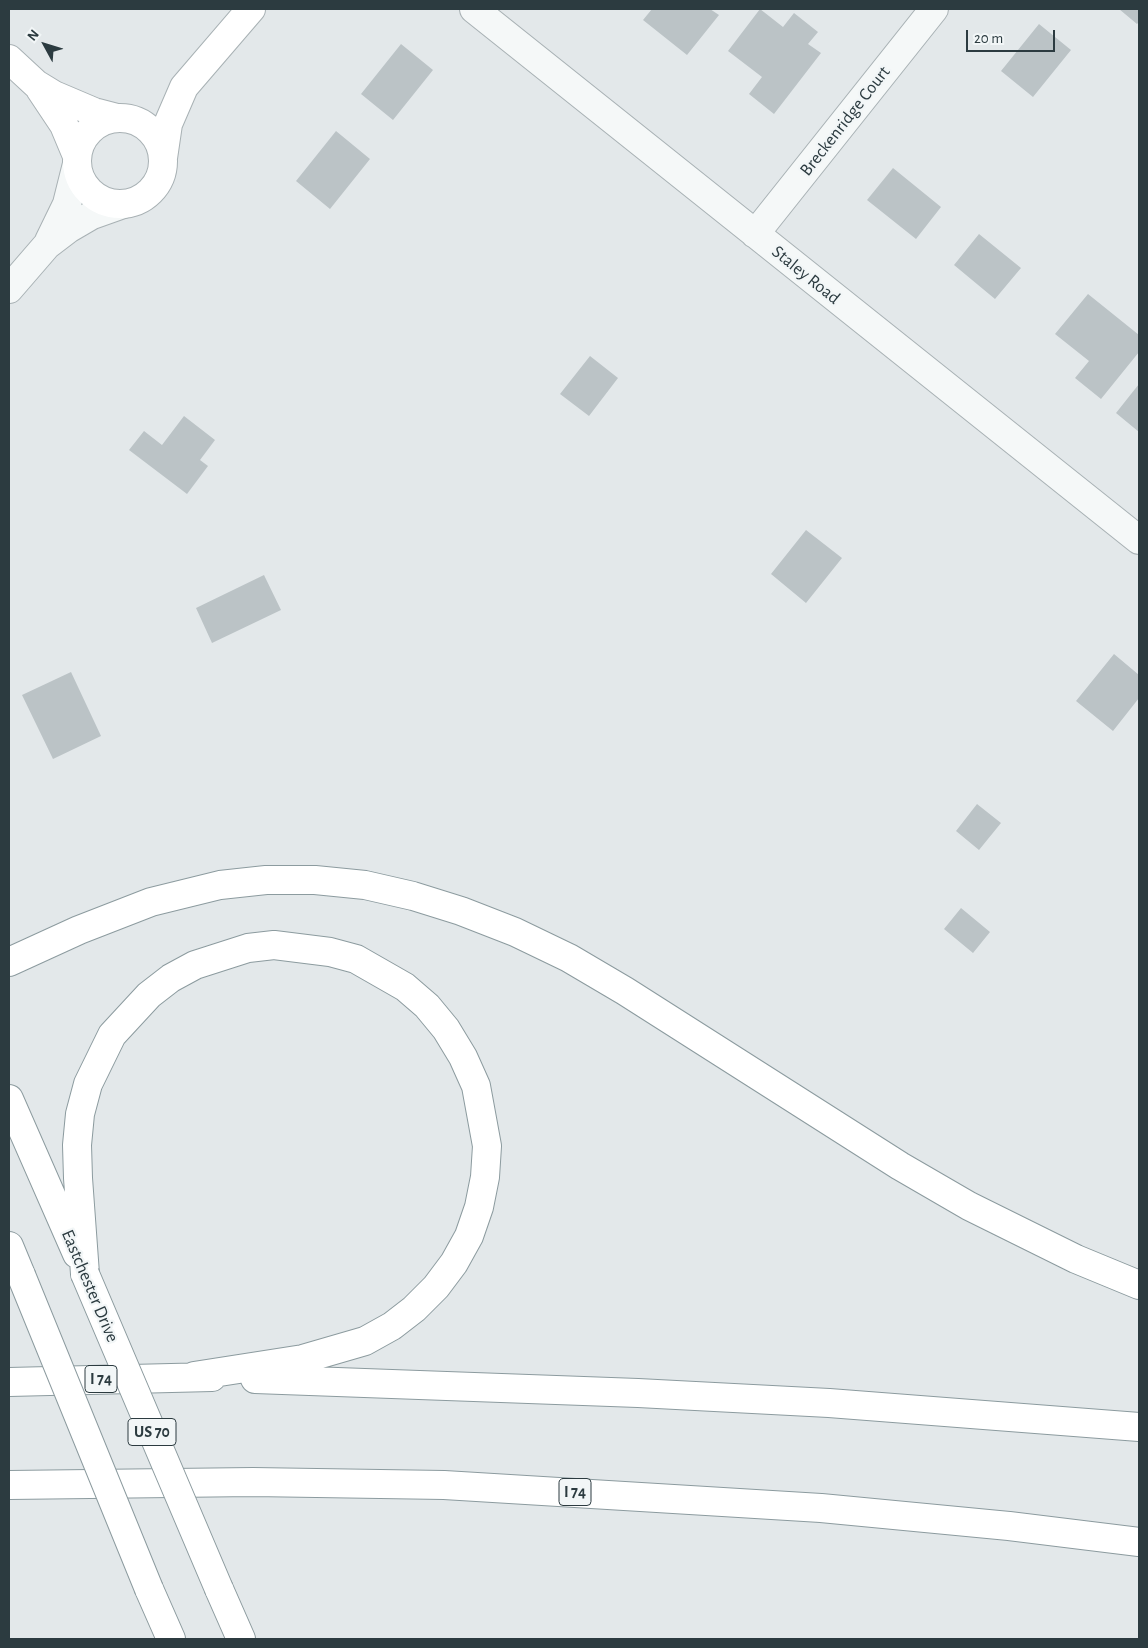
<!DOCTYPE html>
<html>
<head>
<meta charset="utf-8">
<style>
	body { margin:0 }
	#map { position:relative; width:1148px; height:1648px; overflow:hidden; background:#e3e8ea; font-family:"Alegreya Sans",sans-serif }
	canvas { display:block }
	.frame { position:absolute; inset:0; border:10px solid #2c3b40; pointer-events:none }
	.north { position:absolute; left:20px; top:20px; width:50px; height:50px; -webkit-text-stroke:4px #f2f6f7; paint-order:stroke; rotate:309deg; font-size:14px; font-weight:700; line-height:20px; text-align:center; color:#2c3b40 }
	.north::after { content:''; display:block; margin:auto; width:18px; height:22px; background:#2c3b40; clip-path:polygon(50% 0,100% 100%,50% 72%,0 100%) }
	.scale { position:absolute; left:966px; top:30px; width:89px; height:22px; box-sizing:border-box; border:2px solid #2c3b40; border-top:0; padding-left:6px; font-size:15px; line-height:18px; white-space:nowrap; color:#2c3b40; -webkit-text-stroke:4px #f2f6f7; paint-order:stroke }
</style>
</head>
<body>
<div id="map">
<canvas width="1148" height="1648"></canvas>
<div class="frame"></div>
<div class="north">N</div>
<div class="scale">20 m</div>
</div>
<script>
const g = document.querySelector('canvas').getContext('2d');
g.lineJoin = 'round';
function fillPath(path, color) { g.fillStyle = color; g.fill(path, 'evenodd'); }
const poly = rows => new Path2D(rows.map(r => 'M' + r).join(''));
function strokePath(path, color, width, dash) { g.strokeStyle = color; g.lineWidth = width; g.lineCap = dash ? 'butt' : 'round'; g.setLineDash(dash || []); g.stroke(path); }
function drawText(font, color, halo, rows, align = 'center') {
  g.font = font + ' "Alegreya Sans",sans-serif'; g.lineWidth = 4.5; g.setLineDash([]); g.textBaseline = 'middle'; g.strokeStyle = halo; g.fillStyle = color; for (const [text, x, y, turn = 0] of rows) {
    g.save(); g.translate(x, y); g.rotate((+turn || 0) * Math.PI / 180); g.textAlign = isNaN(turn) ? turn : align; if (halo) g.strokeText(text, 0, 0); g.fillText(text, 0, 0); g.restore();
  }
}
const building = poly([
	[652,9,710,9,719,15,687,55,643,20],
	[760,9,783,27,794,13,818,32,808,44,821,53,774,114,749,94,762,77,728,51],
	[1119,9,1139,9,1139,22,1137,24],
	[1039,24,1071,50,1033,97,1001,71],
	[401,44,433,70,393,120,361,94],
	[336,131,370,159,330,209,296,181],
	[893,168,941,207,916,239,867,200],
	[979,234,1021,268,995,299,954,265],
	[1088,294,1139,335,1139,352,1101,399,1075,378,1089,361,1055,334],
	[590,356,618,378,589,416,560,394],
	[1139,384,1139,432,1116,413],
	[184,416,215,440,200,460,208,466,187,494,129,450,144,431,162,445],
	[806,530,842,558,806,603,771,574],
	[264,575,281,610,212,643,196,608],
	[1114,654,1139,675,1139,698,1113,731,1076,701],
	[71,672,101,736,53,759,22,695],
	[977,804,1001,823,979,850,956,831],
	[961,908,990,932,973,953,944,929]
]);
const street = poly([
	[474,9,1139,540],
	[755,234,934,9],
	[49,241,67,204,77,164],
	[9,289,47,245,68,229,92,215,123,204]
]);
const secondary = poly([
	[9,59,36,84,54,95,94,112,117,118],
	[40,89,64,125,77,156],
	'77 161a43 43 0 1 1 86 0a43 43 0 1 1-86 0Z',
	[163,158,168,124,184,87,251,9]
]);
const highway = poly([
	[9,962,79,930,151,902,220,885,266,880,315,880,365,885,413,896,461,911,515,932,569,958,625,991,900,1166,969,1206,1076,1259,1139,1285],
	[9,1099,77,1254],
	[9,1246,21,1275],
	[85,1274,78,1178,77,1145,80,1114,88,1084,112,1035,149,995,171,978,195,965,248,948,274,945,330,952,356,959,405,987,427,1006,446,1029,463,1057,476,1086,487,1146,485,1177,479,1207,469,1236,454,1263,436,1287,414,1309,392,1326,365,1341,303,1359,194,1376],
	[255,1379,638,1393,829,1403,1139,1427],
	[9,1382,212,1377],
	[9,1485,253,1482,444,1485,821,1508,1009,1526,1139,1542],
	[149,1589,171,1639],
	[219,1589,241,1639]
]);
const highwayBridge = poly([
	[85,1274,219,1589],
	[21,1275,149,1589]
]);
const shields = [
	[101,1379,32],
	[152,1432,48],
	[575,1492,32]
];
const shieldNames = [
	["I 74",101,1379],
	["US 70",152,1432],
	["I 74",575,1492]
];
const streetNames = [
	["Breckenridge Court",845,121,-52],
	["Staley Road",806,275,39],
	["Eastchester Drive",90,1286,67]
];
fillPath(building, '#bbc3c6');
strokePath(street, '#a8b1b4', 30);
strokePath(secondary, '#a8b1b4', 30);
strokePath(highway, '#8c9b9f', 30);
strokePath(street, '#f5f8f8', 28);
strokePath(secondary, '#fff', 28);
strokePath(highway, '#fff', 28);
strokePath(highwayBridge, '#8c9b9f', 30, []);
strokePath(highwayBridge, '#fff', 28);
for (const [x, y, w] of shields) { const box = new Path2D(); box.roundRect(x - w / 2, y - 13.5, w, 27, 4); g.fillStyle = '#f2f6f7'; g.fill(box); strokePath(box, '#2c3b40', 1); }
drawText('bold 16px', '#2c3b40', null, shieldNames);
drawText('18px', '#2c3b40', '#f2f6f7', streetNames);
</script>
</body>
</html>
